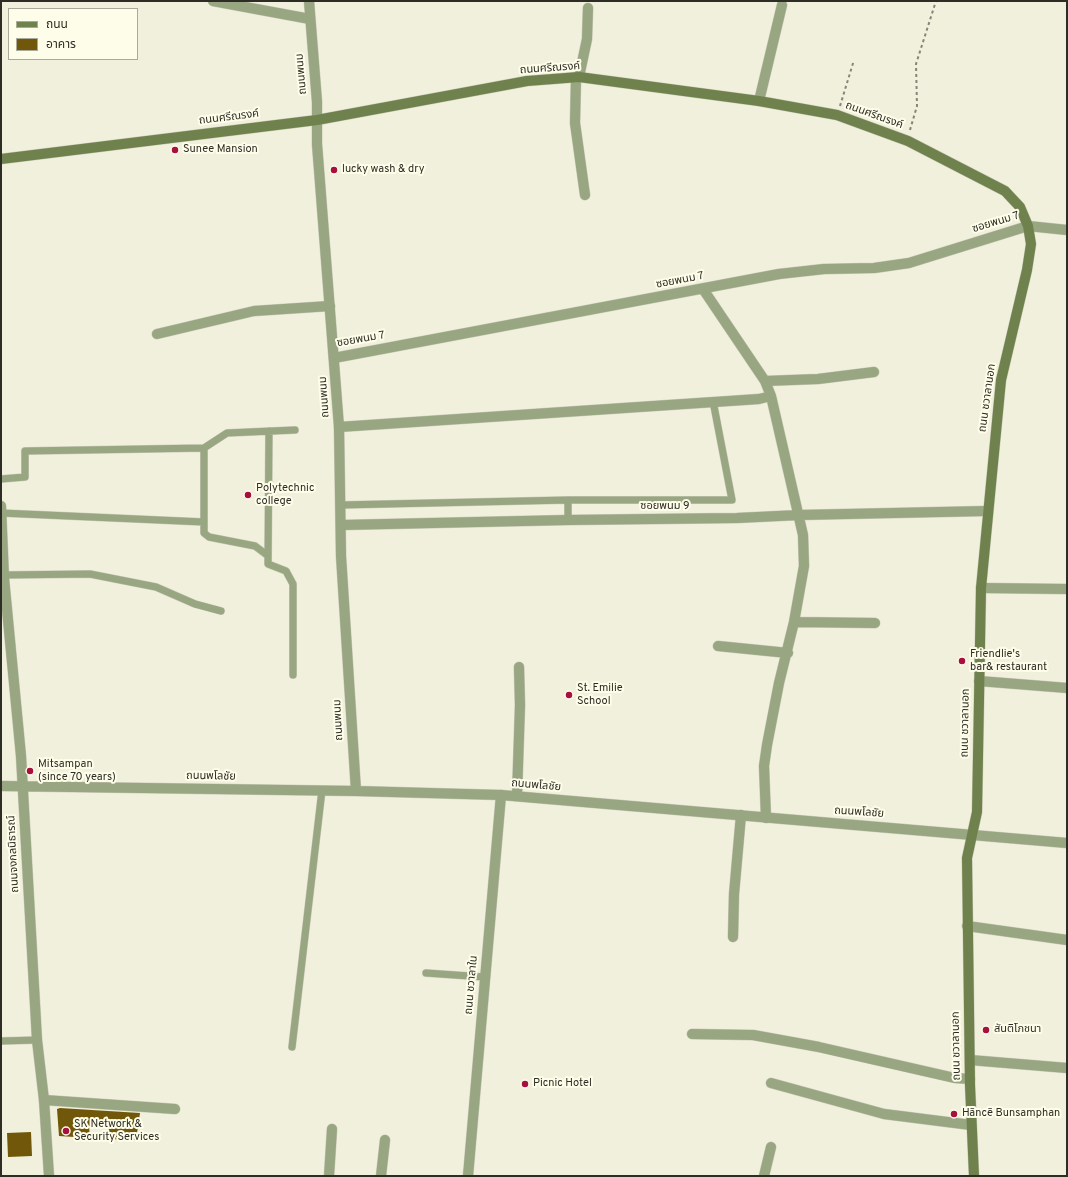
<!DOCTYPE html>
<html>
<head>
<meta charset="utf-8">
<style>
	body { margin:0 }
	#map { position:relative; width:1068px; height:1177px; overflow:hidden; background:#f0f0dc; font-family:Overpass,"Noto Sans Thai",sans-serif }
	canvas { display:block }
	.frame { position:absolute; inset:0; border:2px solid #2d2d25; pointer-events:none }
	.legend { position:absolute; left:8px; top:8px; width:130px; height:52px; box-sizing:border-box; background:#fefde9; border:1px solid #aaaa9b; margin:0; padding:5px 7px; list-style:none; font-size:12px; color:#2d2d25 }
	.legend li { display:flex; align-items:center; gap:8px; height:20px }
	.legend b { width:20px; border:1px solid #aaaa9b }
</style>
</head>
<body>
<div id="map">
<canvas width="1068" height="1177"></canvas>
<div class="frame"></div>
<ul class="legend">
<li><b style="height:5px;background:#6f824d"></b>ถนน</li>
<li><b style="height:11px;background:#715709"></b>อาคาร</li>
</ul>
</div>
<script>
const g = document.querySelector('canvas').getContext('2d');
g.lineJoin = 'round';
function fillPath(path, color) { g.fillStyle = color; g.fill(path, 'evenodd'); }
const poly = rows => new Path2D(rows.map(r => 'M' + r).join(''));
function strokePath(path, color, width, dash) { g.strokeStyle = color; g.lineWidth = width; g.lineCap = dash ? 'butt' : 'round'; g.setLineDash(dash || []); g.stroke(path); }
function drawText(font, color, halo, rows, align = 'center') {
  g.font = font + ' Overpass,"Noto Sans Thai",sans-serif'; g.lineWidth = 4; g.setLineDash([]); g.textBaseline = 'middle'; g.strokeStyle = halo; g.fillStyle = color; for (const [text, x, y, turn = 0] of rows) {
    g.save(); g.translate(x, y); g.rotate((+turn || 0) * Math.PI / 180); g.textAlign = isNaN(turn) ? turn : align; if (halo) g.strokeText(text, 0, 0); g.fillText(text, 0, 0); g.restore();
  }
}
const building = poly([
	[60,1108,140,1113,136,1140,108,1139,109,1127,89,1126,90,1138,59,1136,57,1109],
	[31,1132,32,1156,8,1157,7,1133]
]);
const path = poly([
	[840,106,854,60],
	[910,130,917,106,916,64,936,1]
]);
const service = poly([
	[269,431,268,564,286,571,293,584,293,675],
	[204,448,227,433,295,430],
	[1,479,25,477,25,451,204,448,204,522,1,513],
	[568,500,568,520],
	[341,505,568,500,732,500,713,401],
	[204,522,204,533,209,537,255,546,267,555],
	[4,575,90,574,156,587,195,604,221,611],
	[426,973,484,977],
	[1,1041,37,1040],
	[292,1047,322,790]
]);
const minor = poly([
	[213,1,310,19],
	[576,77,575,123,585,195],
	[579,77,587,39,588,8],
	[759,101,782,5],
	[703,289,765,381,771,396,803,535,804,566,794,622,779,683,767,745,764,766,766,818],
	[157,334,254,311,330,306],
	[334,358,779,274,824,269,874,268,909,263,1028,226,1067,230],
	[765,381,818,379,874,372],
	[339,427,759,399,771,396],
	[342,525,568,520,737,518,799,515,987,511],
	[981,588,1067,589],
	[794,622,875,623],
	[718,646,788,653],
	[979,681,1067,688],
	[517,796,520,705,519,667],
	[967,926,1067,940],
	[733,937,734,894,741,815],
	[692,1034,753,1035,819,1047,955,1078,970,1079],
	[771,1083,884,1114,971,1125],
	[44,1100,175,1109],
	[329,1176,332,1129],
	[381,1176,385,1140],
	[468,1176,501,795],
	[764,1176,771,1147]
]);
const tertiary = poly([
	[309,1,317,102,317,144,339,427,341,556,356,791],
	[1,506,4,578,21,756,37,1040,44,1100,49,1176],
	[1,786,356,791,501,795,1067,843],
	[970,1060,1067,1068]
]);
const secondary = poly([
	[1,159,317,120,527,81,579,77,759,101,837,115,908,141,1005,191,1020,207,1028,226,1031,244,1027,270,1001,380,981,588,977,812,967,858,970,1085,974,1176]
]);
const markers = [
	[175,150,4,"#a70f3c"],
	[334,170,4,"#a70f3c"],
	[248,495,4,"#a70f3c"],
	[962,661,4,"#a70f3c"],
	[569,695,4,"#a70f3c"],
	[30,771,4,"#a70f3c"],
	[986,1030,4,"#a70f3c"],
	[525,1084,4,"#a70f3c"],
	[954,1114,4,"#a70f3c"],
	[66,1131,4,"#a70f3c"]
];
const streetNames = [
	["ถนนศรีณรงค์",550,69,-4],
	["ถนนพนม",302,74,-95],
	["ถนนศรีณรงค์",874,116,20],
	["ถนนศรีณรงค์",229,118,-7],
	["ซอยพนม 7",996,223,-17],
	["ซอยพนม 7",680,281,-11],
	["ซอยพนม 7",361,340,-10],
	["ถนนพนม",325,397,-94],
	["ถนน ชวาลานอก",988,398,-82],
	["ซอยพนม 9",665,507],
	["ถนนพนม",339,720,-93],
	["ถนน ชวาลานอก",966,723,-89],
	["ถนนพโลชัย",211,777,1],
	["ถนนพโลชัย",536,786,5],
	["ถนนพโลชัย",859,813,4],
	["ถนนจงกลนิธารณ์",14,854,-93],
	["ถนน ชวาลาใน",472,985,-85],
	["ถนน ชวาลานอก",957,1046,-91]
];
const poiNames = [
	["Sunee Mansion",183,150],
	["lucky wash & dry",342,170],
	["Polytechnic",256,489],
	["college",256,502],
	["Friendlie's",970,655],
	["bar& restaurant",970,668],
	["St. Emilie",577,689],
	["School",577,702],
	["Mitsampan",38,765],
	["(since 70 years)",38,778],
	["สันติโภชนา",994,1030],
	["Picnic Hotel",533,1084],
	["Hāncē Bunsamphan",962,1114],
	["SK Network &",74,1125],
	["Security Services",74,1138]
];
fillPath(building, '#715709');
strokePath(service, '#cdcdbb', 8);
strokePath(minor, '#cdcdbb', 11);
strokePath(tertiary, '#cdcdbb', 11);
strokePath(secondary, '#cdcdbb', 11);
strokePath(path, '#858578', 2, [3, 3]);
strokePath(service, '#98a682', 7);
strokePath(minor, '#98a682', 10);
strokePath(tertiary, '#98a682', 10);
strokePath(secondary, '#6f824d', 10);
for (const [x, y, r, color] of markers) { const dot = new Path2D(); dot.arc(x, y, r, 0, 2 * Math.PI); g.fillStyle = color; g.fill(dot); strokePath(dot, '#fefde9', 1.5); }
drawText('11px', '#2d2d25', '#fefde9', streetNames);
drawText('11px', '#2d2d25', '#fefde9', poiNames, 'left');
</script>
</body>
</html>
